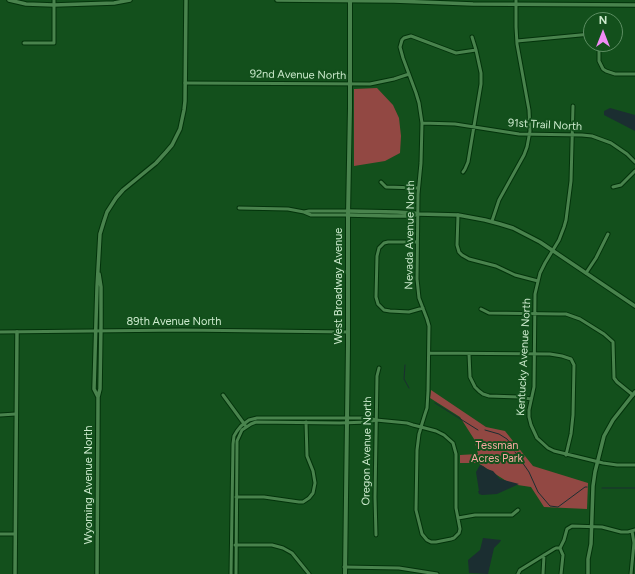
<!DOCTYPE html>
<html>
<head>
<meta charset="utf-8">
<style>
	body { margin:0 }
	#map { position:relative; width:635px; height:574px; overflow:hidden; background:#13501c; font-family:Figtree,sans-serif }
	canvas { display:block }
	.north { position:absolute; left:583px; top:12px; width:40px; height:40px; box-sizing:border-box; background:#13501c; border:1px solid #5d8e63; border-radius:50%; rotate:0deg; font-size:11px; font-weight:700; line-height:16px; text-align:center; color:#cceacd }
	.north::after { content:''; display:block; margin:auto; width:14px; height:18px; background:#f08bf5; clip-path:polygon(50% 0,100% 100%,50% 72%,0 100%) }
</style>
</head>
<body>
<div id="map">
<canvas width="635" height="574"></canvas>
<div class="north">N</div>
</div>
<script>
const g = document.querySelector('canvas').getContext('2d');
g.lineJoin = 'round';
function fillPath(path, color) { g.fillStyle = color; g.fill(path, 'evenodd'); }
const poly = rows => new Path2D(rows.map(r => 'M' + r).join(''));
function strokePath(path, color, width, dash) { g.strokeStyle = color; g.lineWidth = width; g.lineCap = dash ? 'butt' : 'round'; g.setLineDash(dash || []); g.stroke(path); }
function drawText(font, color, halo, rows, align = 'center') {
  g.font = font + ' Figtree,sans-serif'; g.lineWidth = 4; g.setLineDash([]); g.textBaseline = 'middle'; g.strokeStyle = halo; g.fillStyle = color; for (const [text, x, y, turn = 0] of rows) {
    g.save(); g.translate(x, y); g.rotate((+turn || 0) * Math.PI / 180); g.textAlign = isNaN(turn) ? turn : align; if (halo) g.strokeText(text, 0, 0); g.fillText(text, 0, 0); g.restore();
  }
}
const green = poly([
	[377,88,393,105,399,118,401,136,400,153,385,161,354,166,354,89],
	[431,390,486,427,505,431,533,466,588,483,587,509,544,507,531,487,511,484,478,463,460,463,460,455,478,454,474,439,460,417,430,398]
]);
const water = poly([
	[610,108,635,115,635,131,604,115,604,111],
	[480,465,483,466,487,469,493,471,500,479,519,484,497,494,482,495,479,494,478,491,479,491,476,472],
	[483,538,501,540,500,542,494,548,488,574,469,573,468,560,480,550]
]);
const stream = poly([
	[405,365,404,379,409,388],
	[435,403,478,430],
	[485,430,499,434,507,439,512,445],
	[515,452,529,472,538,492,550,506,558,507,585,487,587,487],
	[602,488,635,488]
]);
const minor = poly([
	[517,41,591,34],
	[24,43,54,43,54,0],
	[599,44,599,61,603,69,606,71,615,74,635,74],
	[185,83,370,84,394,79,409,74],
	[573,106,571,181,566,220,564,227,559,240,545,263,540,273,535,294,534,387,529,410,529,417,531,425,537,438,548,448,554,451,603,463,617,465,635,465],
	[422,123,455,124,519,134,582,135,592,136,611,143,627,154,635,162],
	[463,172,465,169,468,162,481,84,481,73,476,50,472,37],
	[381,182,386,187,418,188],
	[613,187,621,185,635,171],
	[239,208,288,209,304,212,311,215,348,215],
	[304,212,309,211,348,211],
	[458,215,457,245,459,252,462,255,469,259,496,266,515,275,538,281],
	[492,221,499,200,524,155,527,147,530,131,529,110,517,44,516,27,516,0],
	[417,242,388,242,384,243,379,248,377,256,376,297,378,304,384,310,390,311,409,312,423,308],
	[586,273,596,258,608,234],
	[481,309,489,313,559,314,566,314,580,319,604,334,613,342,614,378,617,382,633,395],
	[0,332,182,330,348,332],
	[429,353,550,354,562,356,571,359,574,365,573,415,571,434,566,455],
	[469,354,470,377,475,387,479,391,483,394,489,396,519,397,531,399],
	[223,395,245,425],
	[0,415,16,414],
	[376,420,407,423,413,425,421,427,436,431,444,435,453,443,456,454,456,508,460,529,459,533,454,538,451,539,436,542,431,542,427,540,422,534,416,510,417,450,419,434,420,431,421,427,425,414,427,408,428,391,429,326,427,319,419,298,417,279,418,194,421,163,422,123,419,103,416,93,403,58,400,47,402,40,404,38,411,36,456,53,476,50],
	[236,497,264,497,299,502,303,502,309,498,313,493,315,483,313,471,307,456,306,422],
	[458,518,475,515,512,515,518,510],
	[0,534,15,534],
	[376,535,375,497,377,376,379,368],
	[235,545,272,545,283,548,292,553,309,574],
	[560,548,564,540,567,529,572,526,602,527,621,532,628,532,635,530],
	[560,548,562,553,563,555,561,574],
	[344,567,399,568,437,574],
	[231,574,233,444,234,436,237,431,241,426,249,420,257,418,369,418,376,420,368,422,340,423,256,422,251,424,242,430,237,441,237,446,236,574],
	[518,574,520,570,554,549,556,548,560,548],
	[543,574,544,555],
	[631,574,634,543,632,531]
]);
const tertiary = poly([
	[9,0,26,4,54,5,114,3,130,0],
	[277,0,394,1,473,4,635,5],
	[348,211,397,212,414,213,418,214,458,215,485,220,500,224,513,228,540,242,635,306],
	[348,215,390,216,413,216,417,214],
	[98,397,94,389,97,287,100,234,104,221,107,212,116,198,123,190,156,163,166,152,172,145,180,129,184,110,185,101,186,0],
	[15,574,17,332],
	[97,574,98,404,98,397,100,389,101,324,101,287,99,274],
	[588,574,588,559,591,544,593,486,595,472,604,436,613,420,635,392]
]);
const secondary = poly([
	[345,574,348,344,348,215,350,108,350,0]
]);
const streetNames = [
	["92nd Avenue North",298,75,1],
	["91st Trail North",545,125,3],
	["Nevada Avenue North",410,235,-89],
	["West Broadway Avenue",339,286,-90],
	["89th Avenue North",174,322],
	["Kentucky Avenue North",524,357,-87],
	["Oregon Avenue North",367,451,-89],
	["Wyoming Avenue North",89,485,-90]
];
const parkNames = [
	["Tessman",497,446],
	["Acres Park",497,459]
];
fillPath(green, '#924843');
fillPath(water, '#1b2e31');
strokePath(stream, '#1b2e31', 1);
strokePath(minor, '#03330b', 5);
strokePath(tertiary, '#03330b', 5.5);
strokePath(secondary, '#03330b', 6);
strokePath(minor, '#49834d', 3);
strokePath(tertiary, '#49834d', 3.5);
strokePath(secondary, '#49834d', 4);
drawText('11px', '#cceacd', '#13501c', streetNames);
drawText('11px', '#f8a8a1', '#13501c', parkNames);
</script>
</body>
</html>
